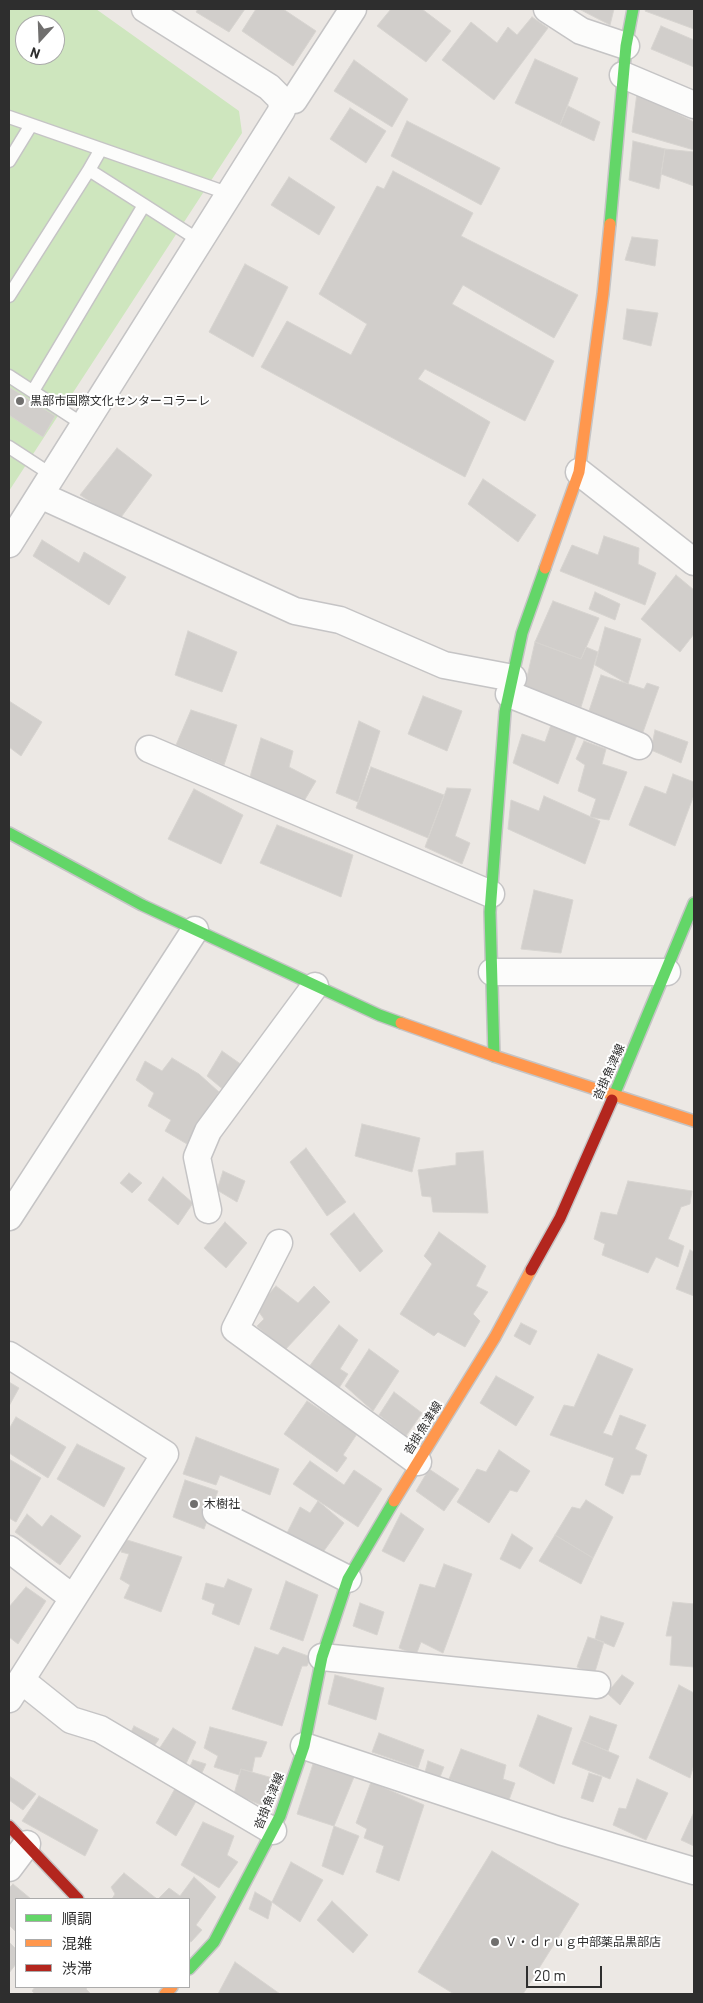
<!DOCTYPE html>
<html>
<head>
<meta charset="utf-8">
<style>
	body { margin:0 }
	#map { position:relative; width:703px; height:2003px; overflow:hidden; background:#ece8e4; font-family:Barlow,"Noto Sans JP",sans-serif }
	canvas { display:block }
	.frame { position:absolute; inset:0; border:10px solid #2e2e2e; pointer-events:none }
	.legend { position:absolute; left:15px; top:1898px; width:175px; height:90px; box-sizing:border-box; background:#fff; border:1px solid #ababab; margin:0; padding:6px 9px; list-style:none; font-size:15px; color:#2e2e2e }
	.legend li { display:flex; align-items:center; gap:10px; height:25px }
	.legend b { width:25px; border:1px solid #ababab }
	.north { position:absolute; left:15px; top:15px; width:50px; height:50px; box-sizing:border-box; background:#fff; border:1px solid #ababab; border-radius:50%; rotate:200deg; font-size:14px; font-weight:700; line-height:20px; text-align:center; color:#2e2e2e }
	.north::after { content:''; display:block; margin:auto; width:18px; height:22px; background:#706f6e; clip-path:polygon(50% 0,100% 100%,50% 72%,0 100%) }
	.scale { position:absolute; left:526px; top:1966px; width:76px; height:22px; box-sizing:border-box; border:2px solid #2e2e2e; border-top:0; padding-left:6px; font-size:15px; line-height:18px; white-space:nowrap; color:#2e2e2e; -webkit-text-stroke:4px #fff; paint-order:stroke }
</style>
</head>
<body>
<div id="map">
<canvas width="703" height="2003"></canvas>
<div class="frame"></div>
<ul class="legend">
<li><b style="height:6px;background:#63d668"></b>順調</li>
<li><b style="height:6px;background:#ff974d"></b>混雑</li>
<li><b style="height:6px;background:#b3261e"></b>渋滞</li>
</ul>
<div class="north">N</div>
<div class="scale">20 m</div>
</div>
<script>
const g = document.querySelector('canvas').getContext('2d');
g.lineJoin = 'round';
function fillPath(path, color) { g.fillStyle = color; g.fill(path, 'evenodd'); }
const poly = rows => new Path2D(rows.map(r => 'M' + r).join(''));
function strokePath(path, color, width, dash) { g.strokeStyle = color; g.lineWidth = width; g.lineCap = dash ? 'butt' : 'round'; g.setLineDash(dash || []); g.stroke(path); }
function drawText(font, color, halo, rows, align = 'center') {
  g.font = font + ' Barlow,"Noto Sans JP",sans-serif'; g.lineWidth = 4; g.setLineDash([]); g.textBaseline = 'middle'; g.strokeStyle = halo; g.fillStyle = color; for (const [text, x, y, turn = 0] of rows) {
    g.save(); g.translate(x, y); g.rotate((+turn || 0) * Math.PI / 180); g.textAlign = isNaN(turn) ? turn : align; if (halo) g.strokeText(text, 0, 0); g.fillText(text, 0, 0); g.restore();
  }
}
const green = poly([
	[9,9,96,9,239,111,242,133,9,491],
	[25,25,55,25,55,55,25,55]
]);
const building = poly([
	[198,9,245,9,229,32,196,12,198,9],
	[256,9,283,9,316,31,293,66,242,31,256,9],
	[391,9,422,9,451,31,426,62,377,26,391,9],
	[579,9,614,9,610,25,579,9],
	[646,9,694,9,694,29,645,11,646,9],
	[532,17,548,28,494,100,442,60,471,22,497,43,508,27,517,35,532,17],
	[661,26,694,40,694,67,651,49,661,26],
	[535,59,578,78,560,125,515,103,535,59],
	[354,60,408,99,392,127,334,91,354,60],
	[637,93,694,122,694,150,632,132,637,93],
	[568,106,600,122,594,141,560,125,568,106],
	[350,108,386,131,366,163,330,139,350,108],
	[407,121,500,168,481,205,391,156,407,121],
	[633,141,665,149,659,189,629,180,633,141],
	[665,149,694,152,694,186,661,174,665,149],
	[393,171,473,213,461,236,578,295,554,338,463,285,452,304,554,361,525,421,425,369,418,379,490,422,465,477,261,367,287,321,351,355,367,324,319,294,377,186,384,189,393,171],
	[289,177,335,207,319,235,271,205,289,177],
	[632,237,658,240,655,266,625,260,632,237],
	[245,264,288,287,253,357,209,332,245,264],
	[627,309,658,313,651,346,623,339,627,309],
	[9,387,55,416,43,437,9,415,9,387],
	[117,448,152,475,119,520,80,495,117,448],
	[483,479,536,515,518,542,468,504,483,479],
	[604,536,639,548,638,564,656,573,645,605,560,571,572,545,598,555,604,536],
	[42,540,79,563,84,552,126,577,109,605,33,556,42,540],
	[676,575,694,590,694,634,680,652,641,619,676,575],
	[595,592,620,604,615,620,589,609,595,592],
	[553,601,599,618,581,659,535,642,553,601],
	[605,627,641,639,628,684,595,665,605,627],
	[188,631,237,652,222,692,175,675,188,631],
	[535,642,581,659,586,647,598,652,581,707,525,686,535,642],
	[601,675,644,689,647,683,659,687,642,735,588,714,601,675],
	[423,696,462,711,447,751,408,734,423,696],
	[9,701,42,722,21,756,9,747,9,701],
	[191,710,237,725,224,765,176,745,191,710],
	[359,721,380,731,358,802,336,793,359,721],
	[551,725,577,735,558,784,513,763,522,734,545,742,551,725],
	[655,730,688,742,681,763,651,750,655,730],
	[261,738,293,751,289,767,316,781,304,801,250,777,261,738],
	[584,741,606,749,602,764,627,772,609,820,590,817,596,799,578,791,585,765,576,759,584,741],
	[371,767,444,795,428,838,356,808,371,767],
	[673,774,694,782,694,795,675,846,629,825,645,786,666,794,673,774],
	[447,788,471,789,455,836,470,843,462,864,425,847,447,788],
	[194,789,243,815,221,864,168,839,194,789],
	[544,796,600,821,585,864,508,829,511,800,539,811,544,796],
	[277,825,353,855,341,897,260,863,277,825],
	[534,890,573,900,561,953,521,949,534,890],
	[222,1051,242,1065,225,1091,207,1076,222,1051],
	[172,1058,199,1074,219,1092,187,1144,165,1131,171,1120,148,1106,154,1093,136,1080,145,1061,162,1071,172,1058],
	[362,1124,420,1138,412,1172,355,1156,362,1124],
	[306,1148,346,1202,327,1216,290,1162,306,1148],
	[483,1151,488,1213,433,1212,431,1197,422,1196,418,1170,456,1165,456,1153,483,1151],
	[223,1171,245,1181,237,1202,217,1190,223,1171],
	[129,1173,142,1183,132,1193,120,1183,129,1173],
	[163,1177,193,1203,178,1225,148,1200,163,1177],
	[628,1181,692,1191,690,1204,681,1207,668,1239,684,1246,678,1267,656,1257,648,1273,602,1255,605,1244,594,1239,601,1212,617,1215,628,1181],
	[354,1213,383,1251,360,1272,330,1234,354,1213],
	[225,1222,247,1243,226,1268,204,1248,225,1222],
	[439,1232,486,1266,476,1286,488,1292,473,1314,480,1321,465,1347,438,1332,434,1336,400,1314,432,1264,424,1256,439,1232],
	[690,1250,694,1252,694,1296,676,1289,690,1250],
	[276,1286,298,1303,314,1286,330,1302,284,1351,257,1326,264,1319,256,1308,276,1286],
	[521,1323,537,1331,530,1345,514,1336,521,1323],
	[339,1325,358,1340,340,1369,348,1374,339,1388,309,1367,339,1325],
	[369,1349,399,1371,373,1411,345,1386,369,1349],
	[598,1354,633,1369,603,1433,612,1436,620,1415,646,1425,635,1449,647,1455,640,1475,631,1475,623,1494,605,1485,614,1458,550,1435,564,1405,574,1407,598,1354],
	[496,1376,534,1397,516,1426,480,1403,496,1376],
	[9,1382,19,1388,9,1406,9,1382],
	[394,1392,422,1413,406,1436,379,1415,394,1392],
	[307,1401,357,1434,343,1455,347,1458,337,1472,284,1434,307,1401],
	[16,1417,66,1447,48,1478,9,1453,9,1429,16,1417],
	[196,1437,279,1469,270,1495,220,1475,216,1485,183,1474,196,1437],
	[77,1444,125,1468,104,1507,57,1479,77,1444],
	[499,1450,530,1471,517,1492,510,1490,489,1523,457,1502,477,1469,486,1472,499,1450],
	[9,1459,41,1478,16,1522,9,1518,9,1459],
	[310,1461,344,1485,354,1470,382,1489,358,1527,293,1484,310,1461],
	[429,1469,459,1489,444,1511,416,1491,429,1469],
	[185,1480,218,1491,204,1529,173,1517,185,1480],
	[586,1500,613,1517,593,1558,555,1535,572,1507,580,1509,586,1500],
	[318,1501,344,1523,321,1555,287,1533,300,1507,310,1513,318,1501],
	[401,1513,424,1529,404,1562,382,1551,401,1513],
	[27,1514,42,1527,51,1515,81,1536,60,1565,15,1532,27,1514],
	[512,1534,533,1548,520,1569,500,1559,512,1534],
	[555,1535,593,1558,581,1584,539,1561,555,1535],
	[124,1539,182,1557,161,1612,124,1598,130,1585,120,1579,129,1554,121,1552,124,1539],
	[444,1564,472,1574,443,1653,421,1642,416,1655,399,1648,420,1584,435,1588,444,1564],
	[228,1579,252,1589,239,1625,212,1614,215,1604,202,1599,206,1583,224,1588,228,1579],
	[286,1581,318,1595,303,1641,270,1629,286,1581],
	[26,1587,46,1601,18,1644,9,1637,9,1607,26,1587],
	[673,1602,694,1604,694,1667,670,1665,672,1636,666,1636,673,1602],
	[360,1603,384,1612,377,1635,353,1626,360,1603],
	[601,1616,624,1623,614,1647,595,1639,601,1616],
	[588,1637,604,1642,594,1675,577,1667,588,1637],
	[255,1647,278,1655,283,1647,311,1657,307,1666,302,1666,282,1726,232,1709,255,1647],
	[335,1675,384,1688,376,1720,328,1704,335,1675],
	[622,1675,634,1683,620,1705,607,1693,622,1675],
	[679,1685,694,1693,694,1764,690,1778,649,1758,679,1685],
	[538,1715,572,1728,554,1784,519,1766,538,1715],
	[590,1716,617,1725,608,1751,581,1740,590,1716],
	[134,1726,159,1739,152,1749,129,1736,134,1726],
	[210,1727,267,1742,261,1757,255,1757,252,1772,241,1769,239,1775,214,1767,218,1756,204,1748,210,1727],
	[173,1728,196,1742,184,1768,157,1752,173,1728],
	[379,1733,424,1750,418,1768,372,1752,379,1733],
	[581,1740,619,1756,610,1779,572,1764,581,1740],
	[461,1749,506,1765,503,1779,515,1783,509,1800,449,1779,461,1749],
	[193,1760,206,1764,200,1777,188,1770,193,1760],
	[428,1761,444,1767,440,1777,425,1772,428,1761],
	[313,1764,354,1777,334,1826,297,1814,313,1764],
	[241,1769,276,1779,266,1807,234,1794,241,1769],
	[589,1773,602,1777,593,1802,581,1798,589,1773],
	[9,1776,36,1794,23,1810,9,1800,9,1776],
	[637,1779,668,1793,646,1840,613,1825,619,1808,626,1809,637,1779],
	[371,1782,424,1805,399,1881,376,1872,384,1846,364,1838,367,1829,356,1823,371,1782],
	[177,1785,198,1798,176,1836,156,1823,177,1785],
	[39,1796,98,1830,85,1856,22,1821,39,1796],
	[694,1812,694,1846,681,1840,694,1812],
	[203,1822,234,1836,227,1855,238,1862,219,1888,181,1865,203,1822],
	[334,1826,359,1836,343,1875,322,1866,334,1826],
	[492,1851,579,1904,523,1994,454,1994,418,1972,492,1851],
	[291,1862,323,1880,300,1922,272,1902,291,1862],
	[124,1873,157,1899,112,1899,115,1894,111,1887,124,1873],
	[194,1877,216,1897,196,1925,202,1930,191,1942,189,1941,189,1899,158,1899,169,1888,180,1896,194,1877],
	[13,1884,31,1899,16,1899,16,1932,9,1925,9,1888,13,1884],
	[255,1892,272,1902,268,1919,249,1909,255,1892],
	[332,1901,368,1935,353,1953,317,1920,332,1901],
	[9,1942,16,1949,16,1964,9,1973,9,1942],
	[235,1962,280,1994,218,1994,235,1962],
	[35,1987,88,1987,86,1989,91,1994,35,1994,32,1991,35,1987]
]);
const lane = poly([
	[9,117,230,194],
	[9,161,31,125],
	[89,170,101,149],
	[9,296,89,170,144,205],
	[9,376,84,425],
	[33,391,144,205,200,241],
	[9,447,52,475]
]);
const street = poly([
	[547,9,581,31,626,46],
	[623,75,694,105],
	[281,99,294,100,353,9],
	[579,472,694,562],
	[40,495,295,611,340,620,444,665,513,678],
	[9,544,282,110,281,99,269,87,145,9],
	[509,694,639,746],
	[149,749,491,894],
	[492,972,667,972],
	[208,1210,197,1157,208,1131,315,986],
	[9,1217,195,930],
	[279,1243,235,1329,418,1462],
	[9,1355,165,1454,9,1699],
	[216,1512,348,1579],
	[9,1549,73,1598],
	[322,1657,597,1685],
	[21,1680,71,1720,100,1729,273,1831],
	[304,1746,560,1831,694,1871],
	[9,1868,27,1844]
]);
const fast = poly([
	[610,224,626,46,633,9],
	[9,833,142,905,379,1015,401,1023],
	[494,1056,490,912,505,712,522,633,545,568],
	[612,1100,694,903],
	[189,1969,214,1942,280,1816,304,1746,322,1657,348,1579,394,1501]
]);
const slow = poly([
	[545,568,579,472,603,294,610,224],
	[401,1023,494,1056,694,1121],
	[394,1501,495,1337,531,1270],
	[165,1994,172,1987]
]);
const jam = poly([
	[531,1270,560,1218,612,1100],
	[9,1826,78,1899]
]);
const markers = [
	[20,401,5,"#706f6e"],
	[194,1504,5,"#706f6e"],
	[495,1942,5,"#706f6e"]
];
const poiNames = [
	["黒部市国際文化センターコラーレ",30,401],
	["木樹社",204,1504],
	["Ｖ・ｄｒｕｇ中部薬品黒部店",505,1942]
];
const streetNames = [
	["沓掛魚津線",609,1072,-66],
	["沓掛魚津線",423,1428,-58],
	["沓掛魚津線",269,1801,-68]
];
fillPath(green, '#cee6be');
fillPath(building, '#d1cecb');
strokePath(building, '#d7d4d0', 1);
strokePath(lane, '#c5c4c5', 15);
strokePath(street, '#c5c4c5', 29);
strokePath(fast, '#c5c4c5', 14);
strokePath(slow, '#c5c4c5', 14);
strokePath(jam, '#c5c4c5', 14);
strokePath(lane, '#fcfcfb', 12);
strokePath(street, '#fcfcfb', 26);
strokePath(fast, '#63d668', 11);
strokePath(slow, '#ff974d', 11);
strokePath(jam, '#b3261e', 11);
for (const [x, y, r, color] of markers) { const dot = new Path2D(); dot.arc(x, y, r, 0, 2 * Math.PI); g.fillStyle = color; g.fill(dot); strokePath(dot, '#fff', 2); }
drawText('12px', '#2e2e2e', '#fff', poiNames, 'left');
drawText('12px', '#2e2e2e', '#fff', streetNames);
</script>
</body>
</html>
